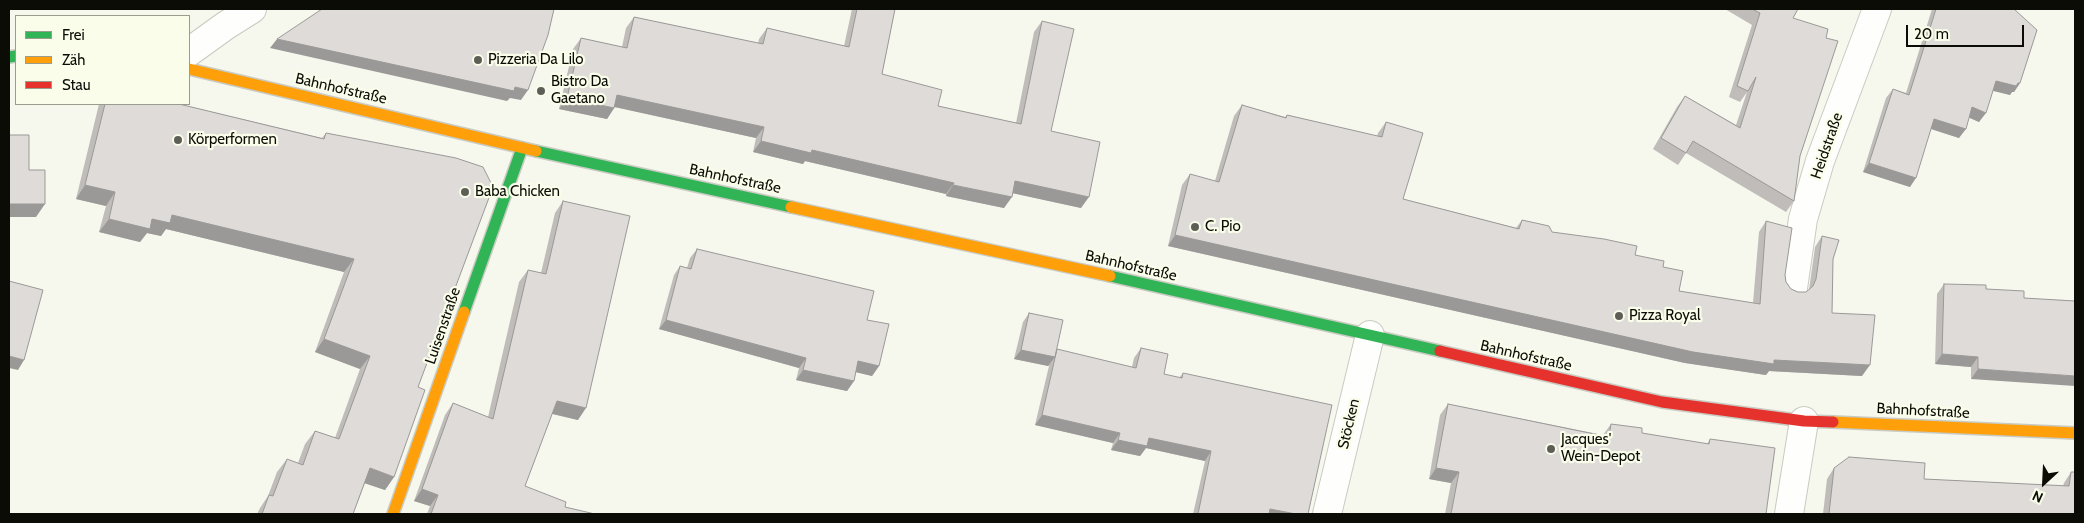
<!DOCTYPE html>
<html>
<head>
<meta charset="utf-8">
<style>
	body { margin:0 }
	#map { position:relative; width:2084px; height:523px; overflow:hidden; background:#f6f8ee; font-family:Cabin,sans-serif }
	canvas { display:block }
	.frame { position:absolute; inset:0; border:10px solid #0b0c06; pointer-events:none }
	.legend { position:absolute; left:15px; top:15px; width:175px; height:90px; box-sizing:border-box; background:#f9fde9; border:1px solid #9a9d8e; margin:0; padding:6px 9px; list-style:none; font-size:15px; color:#0b0c06 }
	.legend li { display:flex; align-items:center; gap:10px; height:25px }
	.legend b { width:25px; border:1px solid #9a9d8e }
	.north { position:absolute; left:2019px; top:458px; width:50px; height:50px; -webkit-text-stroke:4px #f9fde9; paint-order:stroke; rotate:205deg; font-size:14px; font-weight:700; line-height:20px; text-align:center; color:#0b0c06 }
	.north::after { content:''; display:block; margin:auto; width:18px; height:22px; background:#0b0c06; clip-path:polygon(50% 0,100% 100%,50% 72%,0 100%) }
	.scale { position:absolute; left:1906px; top:25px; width:118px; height:22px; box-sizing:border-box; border:2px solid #0b0c06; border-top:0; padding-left:6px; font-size:15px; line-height:18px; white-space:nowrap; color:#0b0c06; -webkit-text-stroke:4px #f9fde9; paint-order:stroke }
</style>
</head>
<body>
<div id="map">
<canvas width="2084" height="523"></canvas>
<div class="frame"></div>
<ul class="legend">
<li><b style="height:6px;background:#30b455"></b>Frei</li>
<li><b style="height:6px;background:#ff9f0a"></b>Zäh</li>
<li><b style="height:6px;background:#e5322d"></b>Stau</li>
</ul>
<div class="north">N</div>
<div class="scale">20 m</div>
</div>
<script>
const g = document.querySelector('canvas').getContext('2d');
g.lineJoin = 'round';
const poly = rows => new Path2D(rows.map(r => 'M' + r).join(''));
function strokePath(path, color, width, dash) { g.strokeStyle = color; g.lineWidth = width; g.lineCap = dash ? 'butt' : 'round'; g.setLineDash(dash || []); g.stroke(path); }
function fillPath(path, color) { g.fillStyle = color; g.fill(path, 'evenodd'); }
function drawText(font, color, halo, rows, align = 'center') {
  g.font = font + ' Cabin,sans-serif'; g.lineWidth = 4.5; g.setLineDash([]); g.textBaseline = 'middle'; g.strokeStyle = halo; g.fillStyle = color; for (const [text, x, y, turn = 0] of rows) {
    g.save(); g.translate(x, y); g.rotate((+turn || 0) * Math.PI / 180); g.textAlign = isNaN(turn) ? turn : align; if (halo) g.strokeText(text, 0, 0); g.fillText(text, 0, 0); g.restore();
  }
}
const street = poly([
	[189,52,225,26,252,9],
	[1793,288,1803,219,1820,161,1877,9],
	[1327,514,1370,335],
	[1789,514,1804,421]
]);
const fast = poly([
	[9,57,16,56],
	[536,151,791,207],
	[1110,276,1440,351],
	[464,312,522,148]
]);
const slow = poly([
	[189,69,536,151],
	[791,207,1110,276],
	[1833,422,2075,433],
	[393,514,464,312]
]);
const jam = poly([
	[1440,351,1662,402,1804,421,1833,422]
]);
const wall = poly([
	[852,9,895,9,882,74,938,106,1016,123,1034,32,1042,21,1051,131,1081,208,1013,193,1004,208,946,196,946,194,805,161,803,164,753,152,756,138,615,107,607,119,559,109,573,49,581,38,622,47,626,28,634,17,758,43,759,39,767,28,844,46],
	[1725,9,1798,9,1793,18,1800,156,1794,201,1786,212,1686,153,1678,165,1653,149,1677,107,1685,96,1736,125,1747,92,1740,102,1729,97,1752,25],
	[1932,9,2014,9,2020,83,2014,92,2012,92,2010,95,1993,90,1979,122,1969,117,1959,138,1931,129,1910,187,1863,172,1886,98,1893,89,1906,93],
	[99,104,179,104,322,138,326,133,418,387,394,477,385,490,365,483,353,514,257,514,260,508,268,496,277,472,287,459,298,463,305,444,315,431,335,438,360,369,315,352,344,272,166,229,161,236,147,233,140,242,99,232,106,206,76,199],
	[1242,105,1285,117,1287,115,1377,136,1378,133,1386,122,1403,199,1516,228,1522,220,1552,232,1635,255,1663,267,1679,291,1753,303,1759,232,1766,221,1785,275,1786,282,1791,289,1798,292,1806,292,1809,290,1815,247,1822,236,1833,259,1832,313,1862,376,1769,371,1766,375,1685,363,1168,246,1182,185,1190,174,1215,181,1234,116],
	[563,201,578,420,552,414,525,486,565,507,595,514,427,514,430,506,414,501,445,415,453,403,488,417,519,282,528,270,541,273,555,213],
	[697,249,867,320,879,366,872,376,856,372,854,381,847,391,796,380,799,368,659,329,674,275,680,266,687,268,690,258],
	[1944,284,1986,289,2024,298,2075,301,1971,379,1971,367,1935,364,1937,294],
	[1029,313,1057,350,1132,367,1134,358,1141,348,1164,374,1179,378,1183,373,1308,514,1193,514,1205,461,1146,448,1140,456,1111,450,1113,443,1035,425,1049,366,1014,359,1023,322],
	[1448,404,1603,435,1611,424,1642,433,1707,444,1710,439,1766,514,1445,514,1451,483,1429,479,1440,415],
	[1834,468,1924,479,2063,486,2064,483,2071,472,2075,514,1823,514,1827,479]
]);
const shadedWall = poly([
	[277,39,515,87,528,90,521,100,510,98,507,101,270,48],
	[1996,81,2018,83,2020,83,2014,92,2012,92,2010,95,1989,90],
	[617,95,764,127,756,138,610,106],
	[567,98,614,108,607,119,559,109],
	[1972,107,1986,113,1979,122,1965,116],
	[1934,119,1966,129,1959,138,1928,128],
	[761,141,812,150,954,183,946,194,805,161,803,164,753,152],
	[1869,163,1916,178,1910,187,1863,172],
	[1015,181,1089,197,1081,208,1007,192],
	[85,185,115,192,106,206,76,199],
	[953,185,1012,197,1004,208,946,196],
	[9,204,45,204,36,217,9,217],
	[172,215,354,259,344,272,166,229,161,236,147,233,140,242,99,232,109,219,152,219],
	[1175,235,1774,360,1870,365,1862,376,1769,371,1766,375,1685,363,1168,246],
	[666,320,806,358,799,368,659,329],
	[324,339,370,356,360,369,315,352],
	[1021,350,1055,357,1048,366,1014,359],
	[1942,354,1978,357,1971,367,1935,364],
	[9,356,24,360,18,370,9,368],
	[858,361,879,366,872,376,851,371],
	[1978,369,2075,376,2075,386,1971,379],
	[803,370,854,381,847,391,796,380],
	[557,401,586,408,578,420,549,413],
	[1042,415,1120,433,1113,443,1035,425],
	[1149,438,1211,451,1205,461,1146,448,1140,456,1111,450,1118,440],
	[370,468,394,477,385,490,361,482],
	[1436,468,1459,472,1451,483,1429,479],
	[422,489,438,495,430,506,414,501],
	[1270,509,1296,514,1266,514]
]);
const building = poly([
	[322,9,554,9,548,35,528,90,515,87,514,91,277,39,322,9],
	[857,9,895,9,882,74,942,90,938,106,1021,124,1042,21,1074,29,1051,131,1100,142,1089,197,1015,181,1012,197,953,185,954,183,812,150,811,153,761,141,764,127,617,95,614,108,567,98,581,38,627,48,634,17,763,44,767,28,849,47,857,9],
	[1752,9,1798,9,1793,18,1828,29,1826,38,1838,41,1800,156,1794,201,1693,141,1686,153,1661,138,1685,96,1740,128,1756,77,1748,91,1737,86,1760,13,1752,9],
	[1936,9,2014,9,2037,30,2020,83,2018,83,2016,86,1996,81,1986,113,1972,107,1966,129,1934,119,1916,178,1869,163,1893,89,1909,95,1936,9],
	[105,104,179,104,324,139,326,133,456,158,483,167,493,187,418,387,425,390,394,477,370,468,353,514,262,514,269,495,273,496,287,459,303,465,315,431,339,439,370,356,324,339,354,259,172,215,170,223,152,219,150,229,109,219,115,192,85,185,105,104],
	[1242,105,1286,118,1287,115,1382,137,1386,122,1423,133,1403,199,1519,229,1522,220,1549,226,1552,232,1604,239,1637,246,1635,255,1664,261,1663,267,1683,271,1679,291,1760,304,1766,221,1792,228,1785,275,1786,282,1791,289,1798,292,1806,292,1813,286,1816,279,1822,236,1839,240,1833,259,1832,313,1875,315,1870,365,1774,360,1774,364,1693,352,1175,235,1190,174,1219,182,1242,105],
	[9,135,29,135,29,170,45,170,45,204,9,204,9,135],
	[563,201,630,216,586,408,557,401,525,486,566,502,565,507,595,514,431,514,438,495,422,489,453,403,493,419,528,270,546,274,563,201],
	[697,249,874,291,867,320,889,324,879,366,858,361,854,381,803,370,806,358,666,320,680,266,691,269,697,249],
	[9,281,43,290,24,360,9,356,9,281],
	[1944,284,1986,285,1986,289,2024,291,2024,298,2075,301,2075,376,1978,369,1978,357,1942,354,1944,284],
	[1029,313,1063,320,1055,357,1021,350,1029,313],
	[1141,348,1168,354,1164,374,1182,378,1183,373,1332,405,1308,514,1296,514,1270,509,1269,514,1198,514,1211,451,1149,438,1147,446,1118,440,1120,433,1042,415,1057,349,1136,368,1141,348],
	[1448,404,1609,437,1611,424,1642,428,1642,433,1709,444,1710,439,1775,448,1766,514,1451,514,1459,472,1436,468,1448,404],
	[1849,457,1925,463,1924,479,2069,486,2071,472,2075,472,2075,514,1829,514,1834,468,1849,457]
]);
const markers = [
	[478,60,5,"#5d5f57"],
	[541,91,5,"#5d5f57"],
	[178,140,5,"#5d5f57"],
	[465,192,5,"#5d5f57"],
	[1195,227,5,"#5d5f57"],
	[1619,316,5,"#5d5f57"],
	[1551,449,5,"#5d5f57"]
];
const poiNames = [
	["Pizzeria Da Lilo",488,60],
	["Bistro Da",551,82],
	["Gaetano",551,99],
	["Körperformen",188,140],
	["Baba Chicken",475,192],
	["C. Pio",1205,227],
	["Pizza Royal",1629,316],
	["Jacques'",1561,440],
	["Wein-Depot",1561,457]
];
const streetNames = [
	["Bahnhofstraße",341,89,13],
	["Heidstraße",1827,146,-71],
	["Bahnhofstraße",735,179,12],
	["Bahnhofstraße",1131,266,13],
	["Luisenstraße",443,326,-71],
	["Bahnhofstraße",1526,356,13],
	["Bahnhofstraße",1923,411,3],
	["Stöcken",1349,424,-77]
];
strokePath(street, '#c9cbc2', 30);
strokePath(fast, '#c9cbc2', 14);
strokePath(slow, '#c9cbc2', 14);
strokePath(jam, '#c9cbc2', 14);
strokePath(street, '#fefefc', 28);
strokePath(fast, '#30b455', 11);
strokePath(slow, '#ff9f0a', 11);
strokePath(jam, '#e5322d', 11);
fillPath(wall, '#bfbcba');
fillPath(shadedWall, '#9b9997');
fillPath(building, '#dedbd8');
strokePath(building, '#9b9997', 1);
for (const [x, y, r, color] of markers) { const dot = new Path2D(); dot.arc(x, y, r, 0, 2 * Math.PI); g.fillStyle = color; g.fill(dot); strokePath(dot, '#f9fde9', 2); }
drawText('15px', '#0b0c06', '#f9fde9', poiNames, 'left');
drawText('15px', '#0b0c06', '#f9fde9', streetNames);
</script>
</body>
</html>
